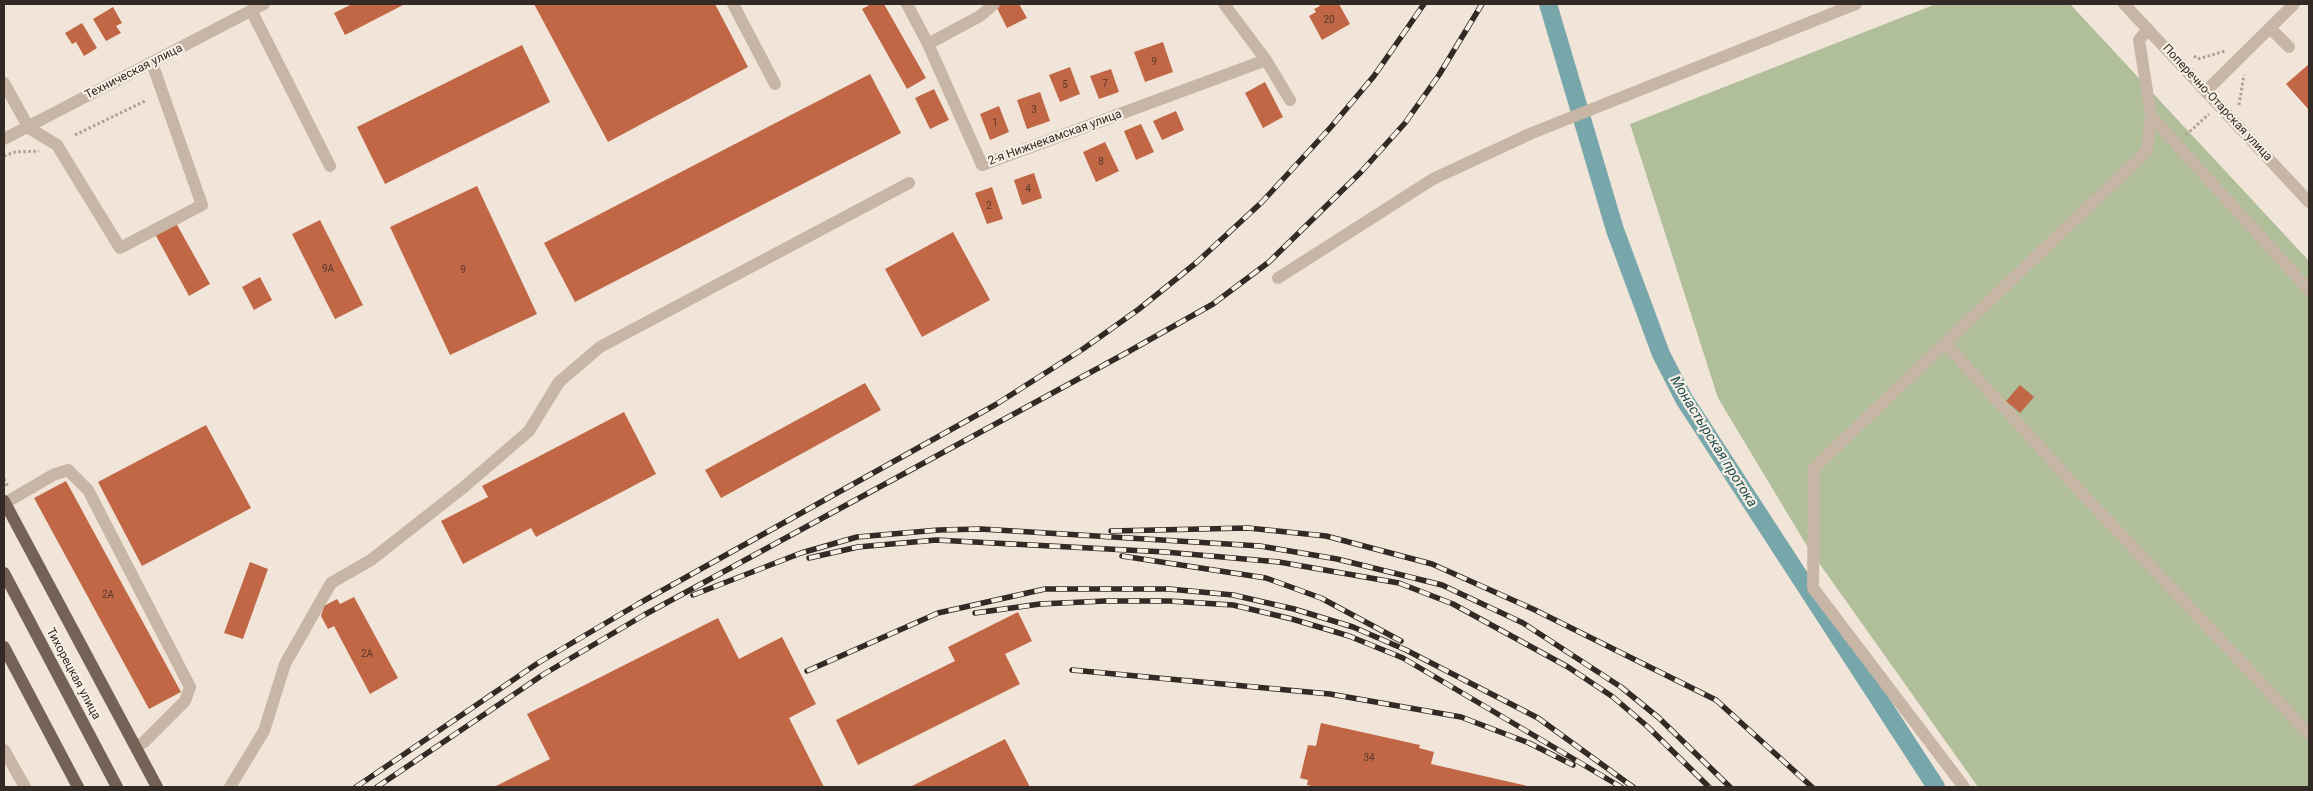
<!DOCTYPE html>
<html>
<head>
<meta charset="utf-8">
<style>
	body { margin:0 }
	#map { position:relative; width:2313px; height:791px; overflow:hidden; background:#f0e5d8; font-family:Roboto,sans-serif }
	canvas { display:block }
	.frame { position:absolute; inset:0; border:5px solid #332a26; pointer-events:none }
</style>
</head>
<body>
<div id="map">
<canvas width="2313" height="791"></canvas>
<div class="frame"></div>
</div>
<script>
const g = document.querySelector('canvas').getContext('2d');
g.lineJoin = 'round';
function fillPath(path, color) { g.fillStyle = color; g.fill(path, 'evenodd'); }
const poly = rows => new Path2D(rows.map(r => 'M' + r).join(''));
function strokePath(path, color, width, dash) { g.strokeStyle = color; g.lineWidth = width; g.lineCap = dash ? 'butt' : 'round'; g.setLineDash(dash || []); g.stroke(path); }
function drawText(font, color, halo, rows, align = 'center') {
  g.font = font + ' Roboto,sans-serif'; g.lineWidth = 4.5; g.setLineDash([]); g.textBaseline = 'middle'; g.strokeStyle = halo; g.fillStyle = color; for (const [text, x, y, turn = 0] of rows) {
    g.save(); g.translate(x, y); g.rotate((+turn || 0) * Math.PI / 180); g.textAlign = isNaN(turn) ? turn : align; if (halo) g.strokeText(text, 0, 0); g.fillText(text, 0, 0); g.restore();
  }
}
const green = poly([
	[1936,4,2070,4,2309,261,2309,787,1978,787,1807,546,1718,398,1630,124]
]);
const canal = poly([
	[1548,4,1615,230,1661,354,1684,399,1936,787]
]);
const building = poly([
	[352,4,405,4,345,35,334,13],
	[534,4,715,4,748,67,608,142],
	[871,4,884,4,926,78,907,89,862,9],
	[1001,4,1019,4,1027,18,1007,28,996,6],
	[1318,4,1339,4,1350,24,1322,40,1309,16,1316,12,1314,9,1320,6],
	[113,7,122,23,116,26,121,33,106,41,93,19],
	[82,23,97,48,84,56,76,42,72,44,65,33],
	[1163,42,1173,72,1145,82,1134,52],
	[522,45,550,102,385,184,357,127],
	[2309,64,2309,110,2286,84],
	[1070,67,1080,94,1060,102,1049,75],
	[1111,69,1119,92,1099,99,1090,76],
	[870,74,901,133,575,302,544,243],
	[1265,82,1283,117,1263,128,1245,93],
	[934,89,949,120,930,129,915,98],
	[1040,92,1050,121,1027,129,1017,100],
	[999,106,1009,132,990,140,980,114],
	[1176,111,1184,130,1162,140,1153,121],
	[1141,124,1154,152,1136,160,1124,131],
	[1105,142,1119,171,1096,182,1083,152],
	[1034,173,1042,198,1022,205,1014,180],
	[477,186,537,314,450,355,390,227],
	[992,187,1003,219,987,224,975,193],
	[320,220,363,305,335,319,292,234],
	[176,223,210,284,189,296,155,234],
	[953,232,990,300,922,337,885,269],
	[260,277,272,300,254,310,242,287],
	[865,383,881,410,721,498,705,470],
	[2020,385,2034,397,2020,413,2006,401],
	[624,412,656,474,536,537,531,528,463,564,441,521,488,497,482,486],
	[206,425,251,508,142,566,98,482],
	[66,481,181,692,149,709,34,498],
	[250,562,268,569,243,639,224,633],
	[354,597,398,678,370,694,334,626,328,629,321,616,324,606,337,599,340,604],
	[1018,612,1032,641,1005,654,1020,684,858,765,836,720,955,661,948,647],
	[718,618,739,659,782,637,816,704,789,718,824,787,494,787,550,759,527,714],
	[1321,723,1420,745,1419,748,1434,752,1431,764,1532,787,1317,787,1307,785,1308,780,1300,778,1308,745,1316,746],
	[1005,739,1030,787,910,787]
]);
const path = poly([
	[2194,56,2198,59,2225,51],
	[2239,105,2244,75],
	[75,135,145,101],
	[2186,135,2209,114],
	[4,156,15,152,39,151],
	[4,479,8,487]
]);
const minor = poly([
	[733,4,775,84],
	[907,4,928,44,982,165,1266,60],
	[1224,4,1266,60,1290,100],
	[2124,4,2309,202],
	[251,10,330,166],
	[2270,28,2289,47],
	[928,44,980,16,994,4],
	[4,83,29,128,57,145,120,248,202,205,152,63],
	[2206,91,2294,4],
	[2151,116,2309,290],
	[4,139,264,4],
	[1278,278,1433,179,1532,133,1856,4],
	[1945,343,2078,489,2309,734],
	[5,503,53,475,68,470,88,490,190,687,185,701,144,742,136,747],
	[4,750,25,787],
	[230,787,264,731,285,664,331,583,371,560,464,487,529,431,559,382,600,347,909,183],
	[1964,787,1813,588,1814,468,2147,151,2151,116,2139,40,2148,29]
]);
const major = poly([
	[4,501,157,787],
	[4,573,117,787],
	[4,647,78,787]
]);
const rail = poly([
	[1111,531,1248,528,1326,536,1432,564,1535,610,1716,700,1812,787],
	[1122,556,1266,578,1321,598,1401,641],
	[809,558,858,547,936,540,1165,552,1279,562,1399,583,1453,604,1568,667,1613,697,1648,727,1709,787],
	[693,595,801,553,857,537,939,530,981,529,1260,546,1337,559,1442,585,1523,623,1621,687,1659,718,1730,787],
	[975,613,1040,604,1105,601,1169,601,1233,605,1292,619,1349,636,1403,658,1621,787],
	[1072,670,1330,694,1461,717,1529,743,1573,765],
	[807,671,938,613,1045,589,1169,589,1233,595,1294,609,1353,627,1406,650,1538,718,1633,787],
	[356,787,538,663,638,604,995,405,1083,349,1139,309,1196,263,1262,202,1331,127,1374,76,1424,4],
	[377,787,544,674,644,615,1126,353,1213,304,1269,262,1361,172,1405,123,1439,75,1482,4]
]);
const numberNames = [
	["20",1329,20],
	["9",1154,62],
	["7",1105,84],
	["5",1065,85],
	["3",1034,110],
	["1",995,123],
	["8",1101,162],
	["4",1028,189],
	["2",989,206],
	["9А",328,269],
	["9",463,270],
	["2А",108,595],
	["2А",367,654],
	["34",1369,758]
];
const streetNames = [
	["Техническая улица",134,72,-27],
	["Поперечно-Отарская улица",2217,103,47],
	["2-я Нижнекамская улица",1055,138,-20],
	["Тихорецкая улица",73,674,62]
];
const waterNames = [
	["Монастырская протока",1713,442,58]
];
fillPath(green, '#b0be99');
strokePath(canal, '#78a7ab', 18);
fillPath(building, '#c16745');
strokePath(path, '#b2a08f', 3, [2.5, 2.5]);
strokePath(minor, '#c7b5a5', 12);
strokePath(major, '#746257', 12);
strokePath(rail, '#332a26', 5.5);
strokePath(rail, '#f8efe4', 4, [11]);
drawText('10px', '#56392e', null, numberNames);
drawText('12px', '#332a26', '#f8efe4', streetNames);
drawText('italic 14px', '#1d4d52', '#f8efe4', waterNames);
</script>
</body>
</html>
